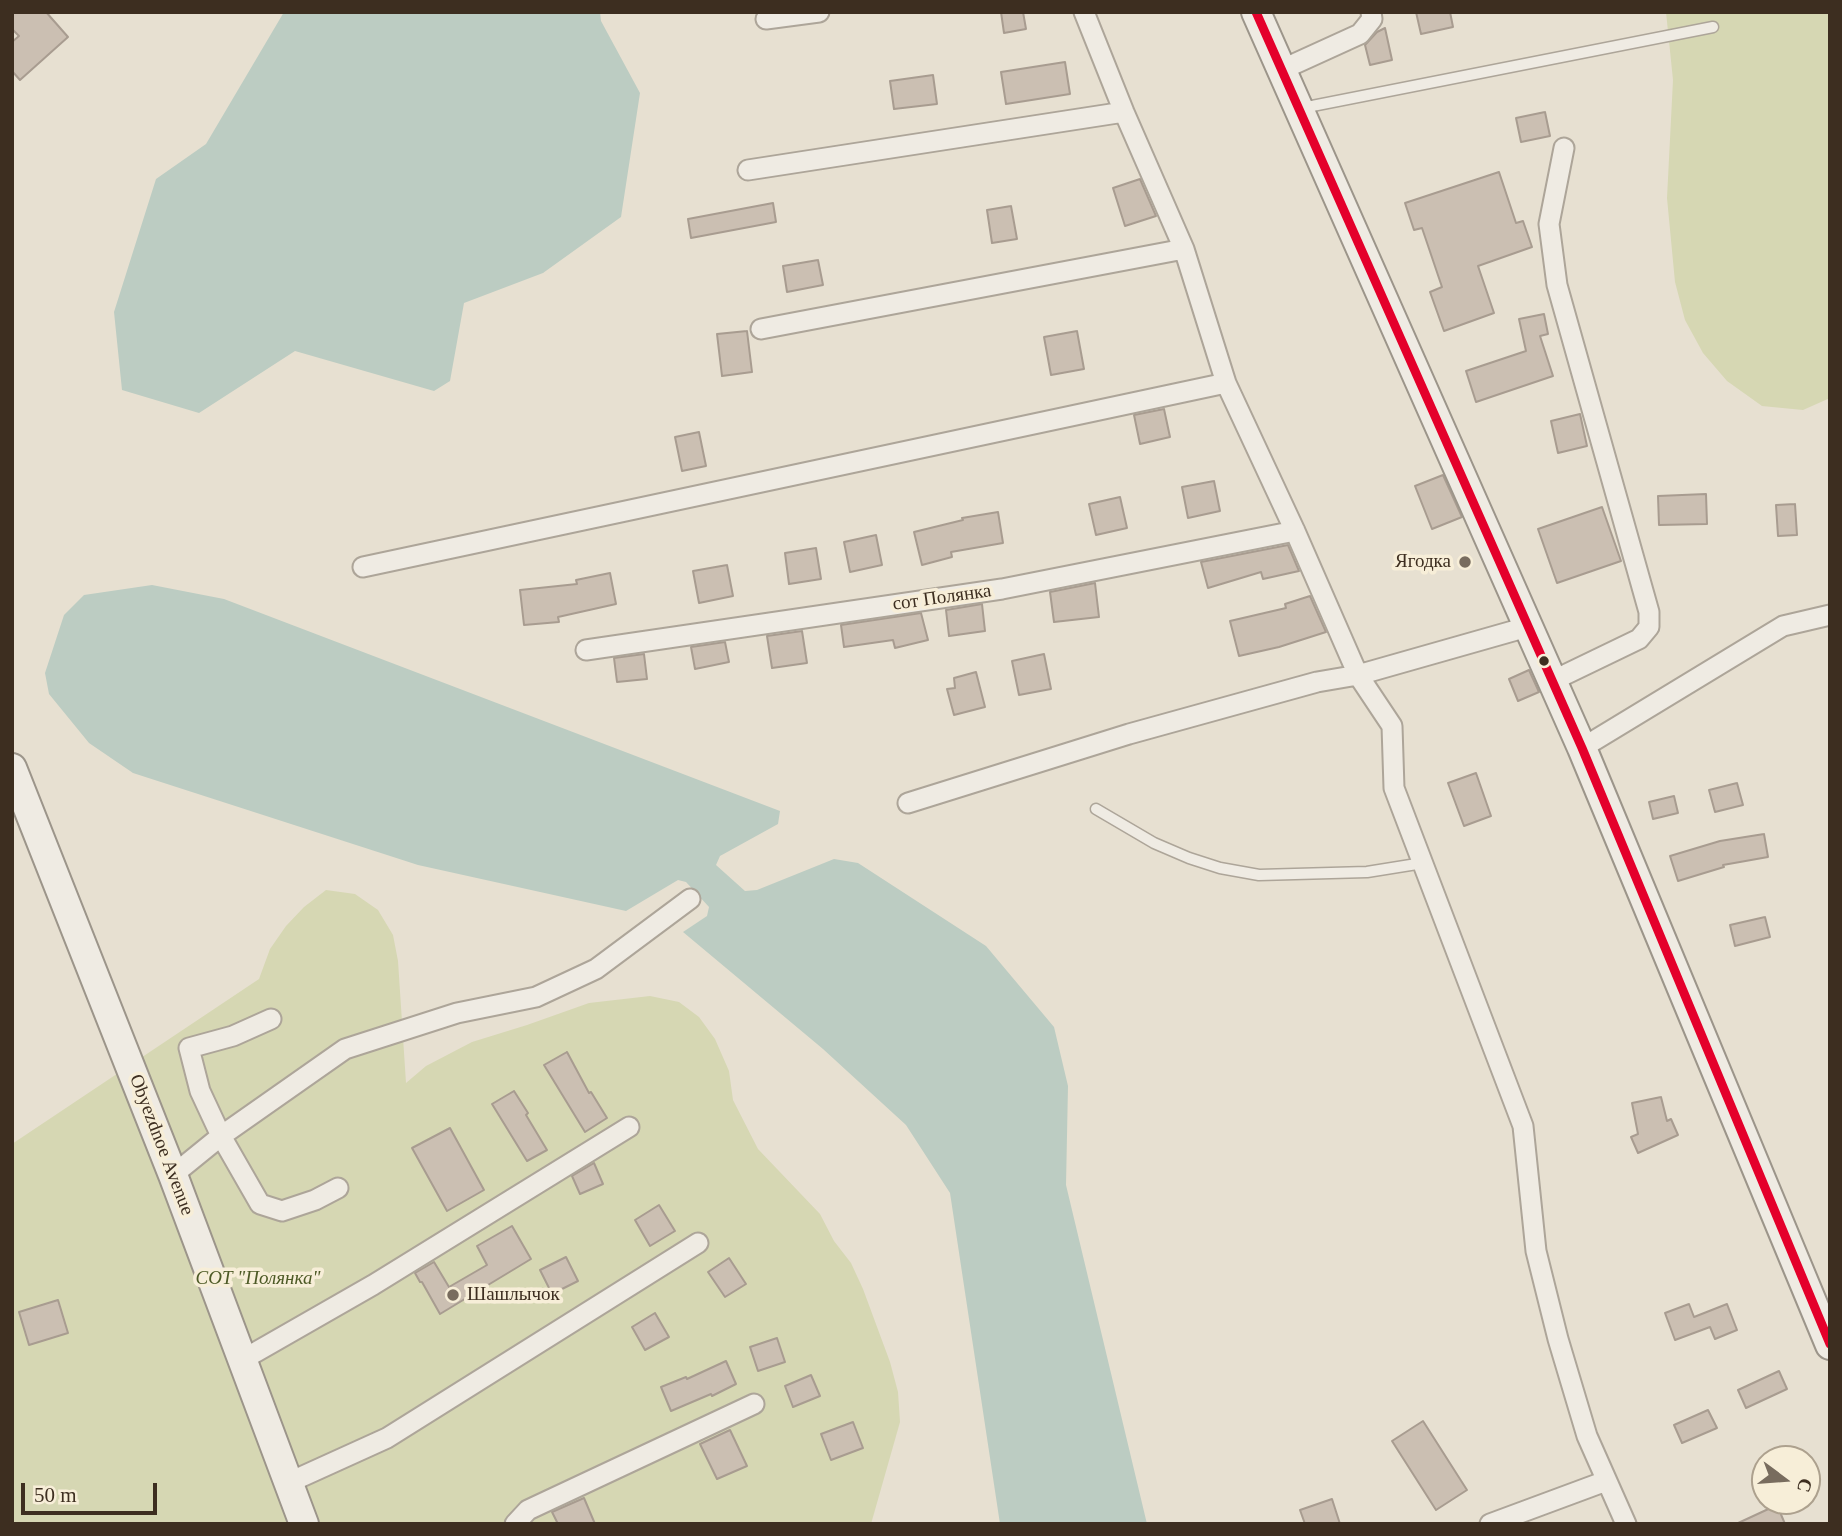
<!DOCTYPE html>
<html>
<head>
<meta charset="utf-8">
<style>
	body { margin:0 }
	#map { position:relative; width:1842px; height:1536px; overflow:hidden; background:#e7e0d1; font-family:Georgia,serif }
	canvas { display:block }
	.frame { position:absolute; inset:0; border:14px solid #3d2e20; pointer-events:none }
	.north { position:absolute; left:1751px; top:1445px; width:70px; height:70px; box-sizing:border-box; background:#f7eed8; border:2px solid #ada18e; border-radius:50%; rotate:106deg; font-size:19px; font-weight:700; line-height:28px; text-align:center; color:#3d2e20 }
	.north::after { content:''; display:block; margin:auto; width:24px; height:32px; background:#786c5e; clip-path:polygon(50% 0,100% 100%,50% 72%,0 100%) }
	.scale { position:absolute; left:21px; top:1483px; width:136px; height:32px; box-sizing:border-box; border:4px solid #3d2e20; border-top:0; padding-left:9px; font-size:21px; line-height:24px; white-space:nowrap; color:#3d2e20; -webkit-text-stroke:5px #f7eed8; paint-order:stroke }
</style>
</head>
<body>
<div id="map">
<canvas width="1842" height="1536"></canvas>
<div class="frame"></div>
<div class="north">С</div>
<div class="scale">50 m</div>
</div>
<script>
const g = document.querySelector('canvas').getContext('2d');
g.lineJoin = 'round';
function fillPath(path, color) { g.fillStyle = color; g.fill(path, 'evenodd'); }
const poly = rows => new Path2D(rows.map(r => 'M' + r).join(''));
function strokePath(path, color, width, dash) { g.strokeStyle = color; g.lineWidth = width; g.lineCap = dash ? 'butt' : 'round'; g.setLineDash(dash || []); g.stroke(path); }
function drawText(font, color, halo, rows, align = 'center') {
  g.font = font + ' Georgia,serif'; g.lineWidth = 7; g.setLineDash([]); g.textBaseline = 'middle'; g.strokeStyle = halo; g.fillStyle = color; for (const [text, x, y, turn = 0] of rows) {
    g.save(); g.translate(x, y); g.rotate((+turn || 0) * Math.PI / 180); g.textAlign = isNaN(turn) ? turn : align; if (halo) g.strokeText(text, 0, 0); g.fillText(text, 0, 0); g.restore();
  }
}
const green = poly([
	[1666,12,1830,12,1830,398,1803,410,1762,406,1727,381,1703,353,1685,320,1675,282,1667,198,1673,80],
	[326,890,355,894,378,910,393,935,398,961,406,1083,426,1066,472,1042,527,1025,589,1003,650,996,679,1002,699,1017,715,1039,729,1071,733,1100,758,1149,820,1214,834,1241,851,1263,863,1289,890,1362,898,1392,900,1422,871,1524,12,1524,12,1144,259,979,270,949,286,926,304,907]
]);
const water = poly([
	[284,12,600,12,601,21,640,93,621,217,543,273,464,303,450,381,434,391,295,351,199,413,122,390,114,312,156,179,206,144],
	[152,585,224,599,780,811,778,824,720,856,716,865,745,891,757,890,834,859,858,863,986,946,1054,1027,1068,1086,1066,1185,1147,1524,1000,1524,950,1193,906,1125,823,1049,683,932,707,916,709,907,686,882,678,880,626,911,418,865,133,773,89,743,49,694,45,673,64,615,84,595]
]);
const building = poly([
	[12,12,46,12,68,37,20,80,12,71,12,42,19,36,12,29,12,12],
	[1001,12,1023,12,1026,29,1004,33,1001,12],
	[1416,12,1450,12,1453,27,1421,34,1416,12],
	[1385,28,1392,60,1370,65,1365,45,1377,32,1385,28],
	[1065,62,1070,94,1006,104,1001,72,1065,62],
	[933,75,937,104,894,109,890,81,933,75],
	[1545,112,1550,136,1521,142,1516,118,1545,112],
	[1499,172,1516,223,1523,221,1532,247,1478,266,1494,313,1444,331,1430,292,1442,287,1422,228,1414,230,1405,203,1499,172],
	[1140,179,1156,216,1125,226,1113,188,1140,179],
	[773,203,776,222,691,238,688,219,773,203],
	[1011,206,1017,239,992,243,987,210,1011,206],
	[818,260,823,285,787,292,783,266,818,260],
	[1544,314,1548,334,1540,336,1553,376,1476,402,1466,371,1526,351,1519,319,1544,314],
	[747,331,752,372,722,376,717,334,747,331],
	[1077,331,1084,369,1051,375,1044,337,1077,331],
	[1164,409,1170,437,1140,444,1134,415,1164,409],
	[1580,414,1587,446,1558,453,1551,421,1580,414],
	[699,432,706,466,682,471,675,437,699,432],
	[1443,475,1462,517,1432,529,1415,486,1443,475],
	[1214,481,1220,511,1188,518,1182,487,1214,481],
	[1706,494,1707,524,1659,525,1658,496,1706,494],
	[1120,497,1127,528,1096,535,1089,504,1120,497],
	[1795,504,1797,535,1778,536,1776,505,1795,504],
	[1602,507,1621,561,1557,583,1538,529,1602,507],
	[998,512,1003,543,951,552,952,557,922,565,914,532,963,520,962,518,998,512],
	[876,535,882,565,850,572,844,542,876,535],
	[1288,545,1299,571,1263,579,1261,572,1208,588,1201,562,1288,545],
	[816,548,821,579,789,584,785,553,816,548],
	[727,565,733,596,699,603,693,571,727,565],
	[610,573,616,604,558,617,559,622,524,625,520,590,577,584,576,580,610,573],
	[1095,583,1099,617,1054,622,1050,592,1095,583],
	[1310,596,1326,632,1279,647,1239,656,1230,621,1286,608,1285,604,1310,596],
	[982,604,985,631,949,636,946,610,982,604],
	[921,613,928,640,895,648,893,640,844,647,841,625,921,613],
	[802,631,807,663,772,668,767,636,802,631],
	[725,642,729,662,695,669,691,647,725,642],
	[644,654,647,679,617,682,614,658,644,654],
	[1044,654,1051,689,1019,695,1012,661,1044,654],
	[1529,670,1539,692,1518,701,1509,679,1529,670],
	[976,672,985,707,954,715,947,689,955,688,954,678,976,672],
	[1476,773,1491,816,1464,826,1448,783,1476,773],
	[1737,783,1743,805,1715,812,1709,790,1737,783],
	[1674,796,1678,813,1653,819,1649,802,1674,796],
	[1764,834,1768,857,1723,865,1724,867,1678,881,1670,856,1720,841,1764,834],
	[1765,917,1770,937,1735,946,1730,925,1765,917],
	[567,1052,589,1093,591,1092,607,1118,585,1132,544,1065,567,1052],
	[514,1091,528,1113,526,1115,547,1150,527,1161,492,1104,514,1091],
	[1661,1097,1667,1121,1671,1119,1678,1135,1638,1153,1631,1137,1638,1134,1632,1103,1661,1097],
	[450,1128,484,1190,447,1211,412,1148,450,1128],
	[594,1163,603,1184,580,1194,572,1176,594,1163],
	[659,1205,675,1231,650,1246,635,1220,659,1205],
	[512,1226,531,1259,440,1314,422,1282,420,1282,415,1273,434,1262,449,1287,487,1265,477,1246,512,1226],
	[566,1257,578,1281,552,1294,540,1270,566,1257],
	[729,1258,746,1284,725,1297,708,1272,729,1258],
	[58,1300,68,1333,29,1345,19,1312,58,1300],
	[1689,1304,1694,1317,1727,1304,1737,1330,1715,1339,1710,1327,1675,1340,1665,1313,1689,1304],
	[655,1313,669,1337,645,1350,632,1327,655,1313],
	[777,1338,785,1362,758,1371,750,1347,777,1338],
	[726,1361,736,1384,712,1396,711,1394,671,1411,661,1387,686,1377,687,1379,726,1361],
	[1779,1371,1787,1389,1746,1408,1738,1390,1779,1371],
	[811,1375,820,1396,793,1407,785,1386,811,1375],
	[1708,1410,1717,1428,1682,1443,1674,1425,1708,1410],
	[1423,1421,1467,1490,1436,1510,1392,1441,1423,1421],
	[853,1422,863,1448,831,1460,821,1434,853,1422],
	[730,1430,747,1466,717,1479,700,1444,730,1430],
	[584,1498,595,1524,558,1524,552,1512,584,1498],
	[1332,1499,1340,1524,1305,1524,1300,1510,1332,1499],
	[1777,1505,1785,1524,1736,1524,1777,1505]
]);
const service = poly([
	[1302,108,1713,27],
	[1096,809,1154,843,1189,858,1220,868,1259,875,1367,872,1423,863]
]);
const minor = poly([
	[1084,12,1124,112,1184,249,1226,383,1295,531,1358,675,1392,726,1394,788,1523,1126,1536,1251,1558,1339,1587,1436,1626,1524],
	[766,19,819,12],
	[1281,70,1360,34,1372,19,1371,12],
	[748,170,1124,112],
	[761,329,1184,249],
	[363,567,1226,383],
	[586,650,1002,589,1295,531],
	[1552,681,1639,639,1649,627,1649,612,1557,285,1549,224,1564,148],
	[1582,748,1783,626,1830,615],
	[908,803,1129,734,1317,682,1358,675,1527,627],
	[271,1019,233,1036,189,1048,200,1091,221,1136,260,1204,282,1211,315,1200,338,1188],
	[173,1175,221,1136,345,1049,457,1013,536,997,596,969,690,899],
	[242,1360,373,1285,629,1127],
	[290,1482,387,1438,698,1243],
	[515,1524,528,1510,754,1404],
	[1490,1524,1606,1481]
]);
const secondary = poly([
	[1256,12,1582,748,1830,1345],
	[12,768,173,1175,304,1524]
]);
const bus1 = poly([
	[1256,12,1582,748,1830,1344]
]);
const markers = [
	[1465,562,7,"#786c5e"],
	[1544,661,6,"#3d2e20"],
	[453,1295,7,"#786c5e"]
];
const poiNames = [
	["Ягодка",1451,562],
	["Шашлычок",467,1295,"left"]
];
const streetNames = [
	["сот Полянка",942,598,-8],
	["Obyezdnoe Avenue",161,1145,69]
];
const parkNames = [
	["СОТ \"Полянка\"",258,1279]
];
fillPath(green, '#d6d7b3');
fillPath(water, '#bcccc2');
fillPath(building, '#cbbfb2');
strokePath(building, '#a89c90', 2);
strokePath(service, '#ada599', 13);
strokePath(minor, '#ada599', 23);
strokePath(secondary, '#9c958a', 32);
strokePath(service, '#efebe3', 10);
strokePath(minor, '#efebe3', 19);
strokePath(secondary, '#efebe3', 28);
strokePath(bus1, '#e4002b', 9);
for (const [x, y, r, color] of markers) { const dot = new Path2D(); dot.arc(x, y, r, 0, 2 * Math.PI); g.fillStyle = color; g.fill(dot); strokePath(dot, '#f7eed8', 2.5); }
drawText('19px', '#3d2e20', '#f7eed8', poiNames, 'right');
drawText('19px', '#3d2e20', '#f7eed8', streetNames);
drawText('italic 19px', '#4d5a26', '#f7eed8', parkNames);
</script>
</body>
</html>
